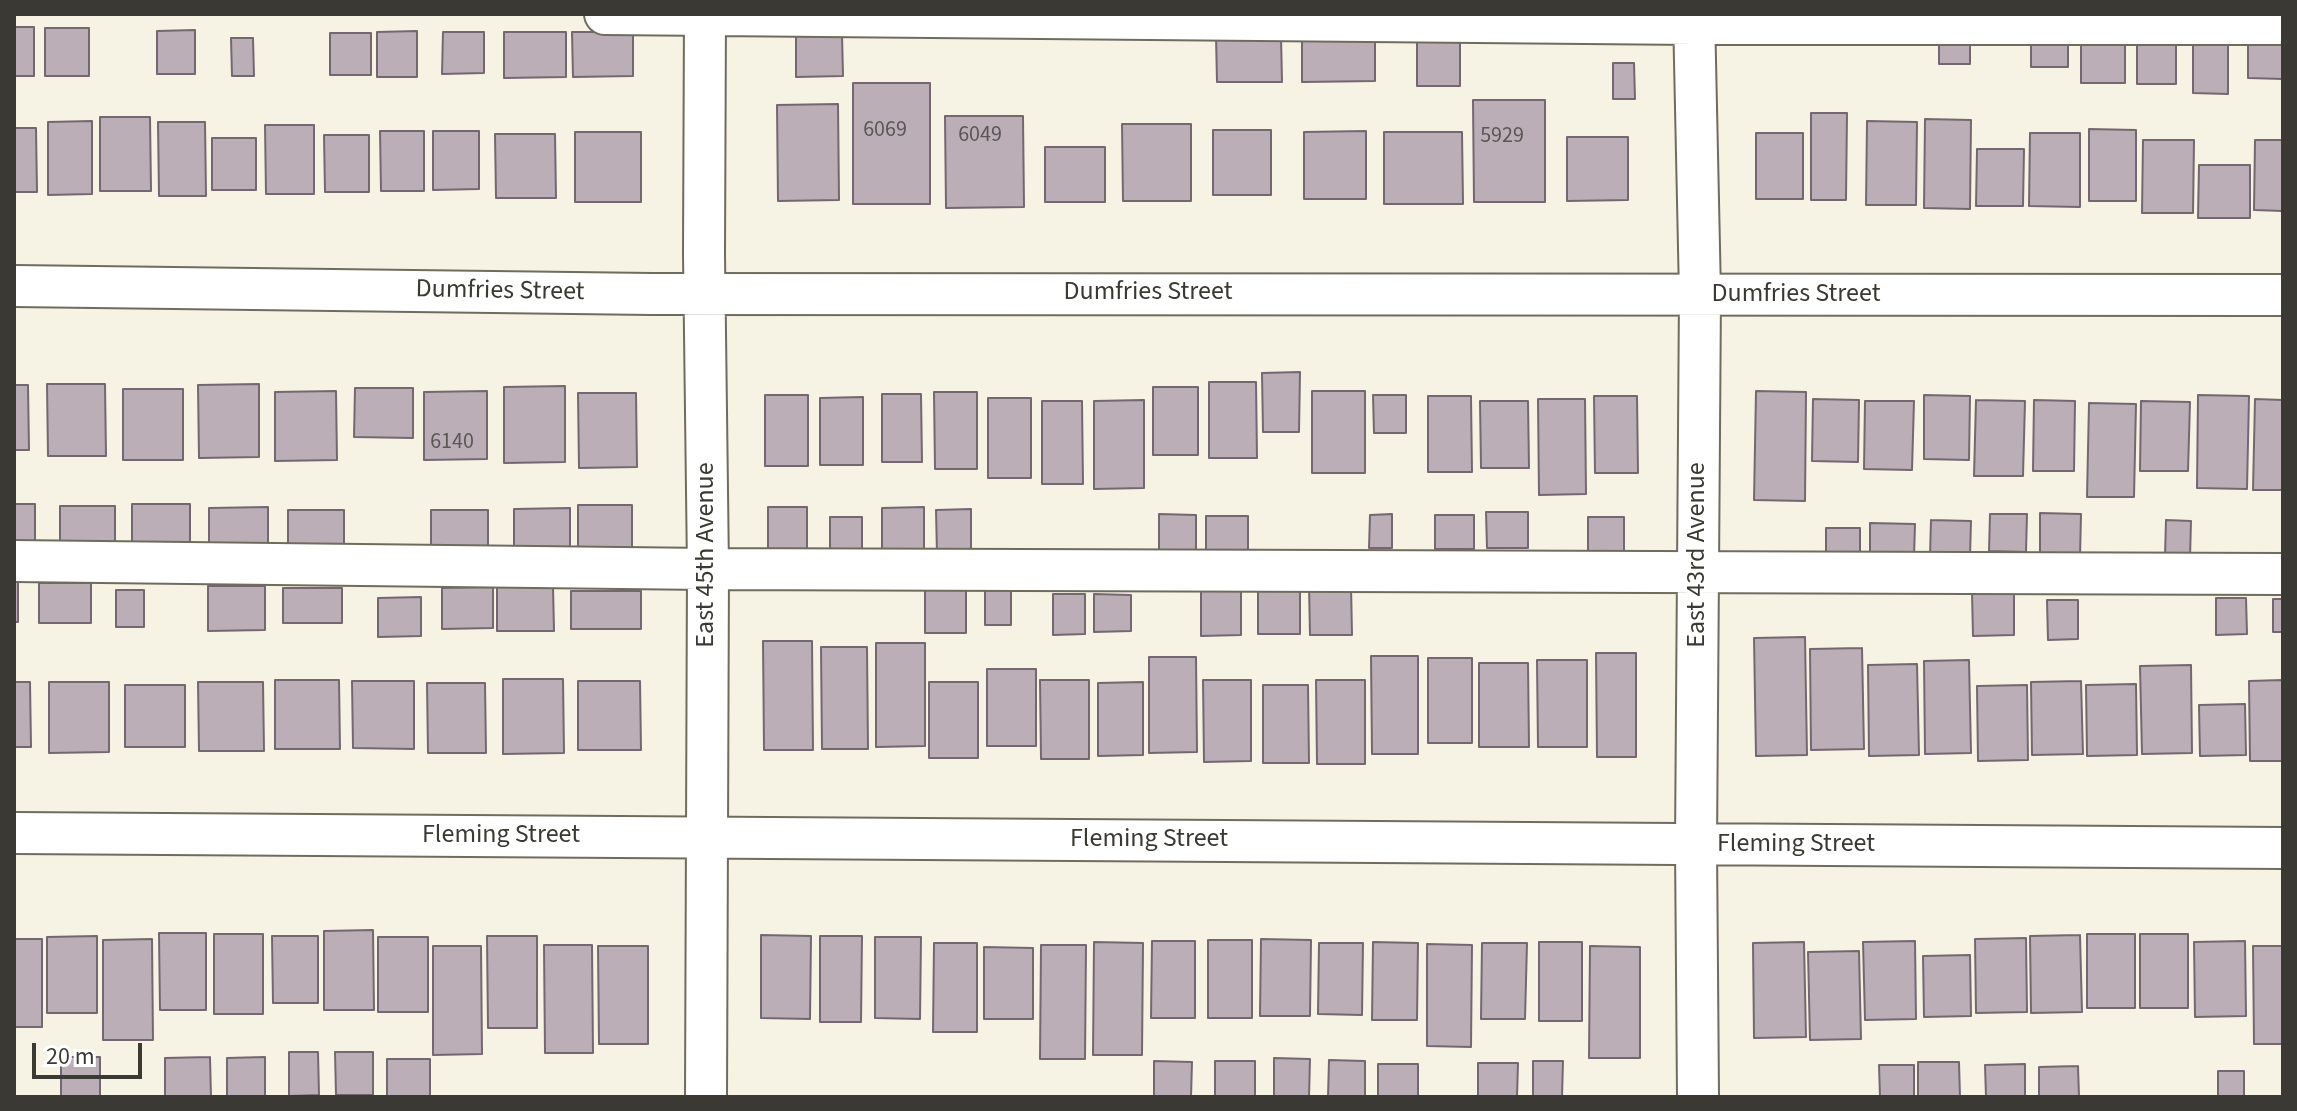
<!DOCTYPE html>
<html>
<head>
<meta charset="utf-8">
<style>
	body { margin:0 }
	#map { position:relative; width:2297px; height:1111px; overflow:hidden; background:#f7f3e4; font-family:"Source Sans 3",sans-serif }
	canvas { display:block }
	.frame { position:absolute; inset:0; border:16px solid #3a3933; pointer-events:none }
	.scale { position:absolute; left:32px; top:1043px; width:110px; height:36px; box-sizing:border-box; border:4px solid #3a3933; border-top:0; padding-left:10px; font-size:24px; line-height:28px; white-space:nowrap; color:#3a3933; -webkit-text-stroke:6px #fff; paint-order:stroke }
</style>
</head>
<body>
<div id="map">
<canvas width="2297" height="1111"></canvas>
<div class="frame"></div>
<div class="scale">20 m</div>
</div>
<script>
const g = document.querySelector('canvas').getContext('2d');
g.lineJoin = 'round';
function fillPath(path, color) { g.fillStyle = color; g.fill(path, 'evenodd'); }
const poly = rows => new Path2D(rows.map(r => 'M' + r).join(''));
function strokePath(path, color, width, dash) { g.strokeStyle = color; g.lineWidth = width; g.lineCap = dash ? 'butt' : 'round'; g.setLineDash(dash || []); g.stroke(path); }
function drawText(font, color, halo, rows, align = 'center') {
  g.font = font + ' "Source Sans 3",sans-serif'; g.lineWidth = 6; g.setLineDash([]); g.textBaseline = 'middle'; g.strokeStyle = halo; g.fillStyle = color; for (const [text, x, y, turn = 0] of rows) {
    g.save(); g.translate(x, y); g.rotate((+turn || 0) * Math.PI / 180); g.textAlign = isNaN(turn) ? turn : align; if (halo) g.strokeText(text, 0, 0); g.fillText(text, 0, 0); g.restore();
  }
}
const building = poly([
	[14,27,34,27,34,76,14,76,14,27],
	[45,28,89,28,89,76,45,76,45,28],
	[195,30,195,74,157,74,157,31,195,30],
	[417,31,417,77,377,77,377,32,417,31],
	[443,32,484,32,484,73,442,74,443,32],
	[504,32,566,32,566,77,504,78,504,32],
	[572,32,633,32,633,76,573,77,572,32],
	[330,33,371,33,371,75,330,75,330,33],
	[2031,33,2068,33,2068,67,2031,67,2031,33],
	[796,34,842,34,843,76,796,77,796,34],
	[1939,34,1970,34,1970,64,1939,64,1939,34],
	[1216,36,1281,36,1282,82,1217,82,1216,36],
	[2081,37,2125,37,2125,83,2081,83,2081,37],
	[231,38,253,38,254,76,232,76,231,38],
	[2193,38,2228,38,2228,94,2193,93,2193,38],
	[1302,39,1375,39,1375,81,1302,82,1302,39],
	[2137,39,2176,40,2176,84,2137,84,2137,39],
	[2248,39,2283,39,2283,79,2248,78,2248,39],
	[1460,41,1460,86,1417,86,1417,42,1460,41],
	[1613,63,1634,63,1635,99,1613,99,1613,63],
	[853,83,930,83,930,204,853,204,853,83],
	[1473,100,1545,100,1545,202,1474,202,1473,100],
	[838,104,839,200,778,201,777,105,838,104],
	[1811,113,1847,113,1846,200,1811,200,1811,113],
	[945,116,1023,116,1024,207,946,208,945,116],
	[100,117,150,117,151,191,100,191,100,117],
	[1925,119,1971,120,1970,209,1924,208,1925,119],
	[92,121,92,194,48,195,48,122,92,121],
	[1867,121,1917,122,1916,205,1866,205,1867,121],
	[158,122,205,122,206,196,159,196,158,122],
	[1122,124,1191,124,1191,201,1123,201,1122,124],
	[265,125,314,125,314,194,266,194,265,125],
	[14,128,36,128,37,192,14,192,14,128],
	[2089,129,2136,130,2136,201,2089,201,2089,129],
	[1213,130,1271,130,1271,195,1213,195,1213,130],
	[380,131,424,131,424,191,381,191,380,131],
	[433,131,479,131,479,189,433,190,433,131],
	[1366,131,1366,199,1304,199,1304,132,1366,131],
	[575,132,641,132,641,202,575,202,575,132],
	[1384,132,1462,132,1463,204,1384,204,1384,132],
	[1756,133,1803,133,1803,199,1756,199,1756,133],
	[2030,133,2080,133,2080,207,2029,206,2030,133],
	[495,134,555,134,556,198,496,198,495,134],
	[324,135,369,135,369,192,325,192,324,135],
	[1567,137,1628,137,1628,200,1567,201,1567,137],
	[212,138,256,138,256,190,212,190,212,138],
	[2143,140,2194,140,2193,213,2142,213,2143,140],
	[2255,140,2283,140,2283,211,2254,210,2255,140],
	[1045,147,1105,147,1105,202,1045,202,1045,147],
	[1977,149,2024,149,2023,206,1976,206,1977,149],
	[2199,165,2250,165,2250,218,2198,218,2199,165],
	[1300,372,1299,432,1263,432,1262,373,1300,372],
	[1209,382,1256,382,1257,458,1209,458,1209,382],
	[47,384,105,384,106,456,48,456,47,384],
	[259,384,259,457,199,458,198,385,259,384],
	[14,385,28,385,29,450,14,450,14,385],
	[565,386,565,462,504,463,504,387,565,386],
	[1153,387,1198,387,1198,455,1153,455,1153,387],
	[355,388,413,388,413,438,354,437,355,388],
	[123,389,183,389,183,460,123,460,123,389],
	[336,391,337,460,275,461,275,392,336,391],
	[487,391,487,459,424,460,424,392,487,391],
	[1312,391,1365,391,1365,473,1312,473,1312,391],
	[1756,391,1806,392,1805,501,1754,500,1756,391],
	[934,392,977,392,977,469,935,469,934,392],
	[578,393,636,393,637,467,579,468,578,393],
	[882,394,921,394,922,462,882,462,882,394],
	[765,395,808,395,808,466,765,466,765,395],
	[1373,395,1406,395,1406,433,1374,433,1373,395],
	[1924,395,1970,396,1969,460,1924,459,1924,395],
	[2198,395,2249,396,2247,489,2197,488,2198,395],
	[1428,396,1471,396,1472,472,1428,472,1428,396],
	[1594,396,1637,396,1638,473,1595,473,1594,396],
	[863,397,863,465,820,465,820,398,863,397],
	[988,398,1031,398,1031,478,988,478,988,398],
	[1538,399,1585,399,1586,494,1539,495,1538,399],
	[1813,399,1859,400,1858,462,1812,461,1813,399],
	[2255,399,2283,400,2283,490,2253,490,2255,399],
	[1144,400,1144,488,1094,489,1094,401,1144,400],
	[1976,400,2025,401,2023,476,1974,476,1976,400],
	[2034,400,2075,401,2074,471,2033,471,2034,400],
	[1042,401,1082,401,1083,484,1042,484,1042,401],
	[1480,401,1528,401,1529,468,1481,468,1480,401],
	[1865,401,1914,401,1912,470,1864,469,1865,401],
	[2141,401,2190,402,2188,471,2140,471,2141,401],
	[2089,403,2136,404,2134,497,2087,497,2089,403],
	[14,504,35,504,35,543,15,543,14,504],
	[132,504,190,504,190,548,132,548,132,504],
	[578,505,632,505,632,552,578,552,578,505],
	[60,506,115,506,115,547,60,547,60,506],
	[268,507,268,548,209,548,209,508,268,507],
	[768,507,807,507,807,551,768,550,768,507],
	[924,507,924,552,882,552,882,508,924,507],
	[570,508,570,551,514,552,514,509,570,508],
	[971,509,971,554,937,555,936,510,971,509],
	[288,510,344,510,344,551,288,552,288,510],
	[431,510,488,510,488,553,431,553,431,510],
	[1486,512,1528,512,1528,548,1487,548,1486,512],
	[2040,513,2081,514,2080,557,2040,556,2040,513],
	[1159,514,1196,515,1196,553,1159,554,1159,514],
	[1392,514,1392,548,1369,548,1370,515,1392,514],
	[1990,514,2027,514,2026,552,1989,551,1990,514],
	[1435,515,1474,515,1474,549,1435,549,1435,515],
	[1206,516,1248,516,1248,552,1206,552,1206,516],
	[830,517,862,517,862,553,830,553,830,517],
	[1588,517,1624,517,1624,557,1588,557,1588,517],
	[1931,520,1971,521,1970,557,1930,556,1931,520],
	[2166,520,2191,521,2190,558,2165,557,2166,520],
	[1870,523,1915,524,1914,557,1870,556,1870,523],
	[1826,528,1860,528,1860,557,1826,556,1826,528],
	[14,582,18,582,18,622,14,622,14,582],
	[39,583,91,583,91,623,39,623,39,583],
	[1309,585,1351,585,1352,635,1310,635,1309,585],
	[208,586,265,586,265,630,208,631,208,586],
	[553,586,554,631,497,631,497,587,553,586],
	[1258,586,1300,586,1300,634,1258,634,1258,586],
	[493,587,493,628,442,629,442,588,493,587],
	[283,588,342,588,342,623,283,623,283,588],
	[966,588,966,633,925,633,925,589,966,588],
	[985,589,1011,589,1011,625,985,625,985,589],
	[116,590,144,590,144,627,116,627,116,590],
	[1201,590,1241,590,1241,635,1201,636,1201,590],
	[571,591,641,591,641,629,571,629,571,591],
	[1972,592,2014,592,2014,635,1973,636,1972,592],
	[1053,594,1085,594,1085,634,1053,635,1053,594],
	[1094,594,1131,595,1131,631,1094,632,1094,594],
	[421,597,421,636,378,637,378,598,421,597],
	[2216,598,2246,598,2247,634,2216,635,2216,598],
	[2273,599,2283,599,2283,632,2273,632,2273,599],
	[2047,600,2078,600,2078,639,2048,640,2047,600],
	[1805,637,1807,755,1756,756,1754,638,1805,637],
	[763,641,812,641,813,750,764,750,763,641],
	[876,643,925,643,925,746,876,747,876,643],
	[821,647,867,647,868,749,822,749,821,647],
	[1862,648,1864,749,1811,750,1810,649,1862,648],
	[1596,653,1636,653,1636,757,1597,757,1596,653],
	[1371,656,1418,656,1418,754,1372,754,1371,656],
	[1149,657,1196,657,1197,752,1149,753,1149,657],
	[1428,658,1472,658,1472,743,1428,743,1428,658],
	[1537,660,1587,660,1587,747,1538,747,1537,660],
	[1969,660,1971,753,1925,754,1924,661,1969,660],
	[1479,663,1528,663,1529,747,1479,747,1479,663],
	[1917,664,1919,755,1869,756,1868,665,1917,664],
	[2191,665,2192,753,2142,754,2140,666,2191,665],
	[987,669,1036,669,1036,746,987,746,987,669],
	[503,679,563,679,564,753,503,754,503,679],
	[275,680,339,680,340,749,275,749,275,680],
	[1040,680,1089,680,1089,759,1041,759,1040,680],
	[1203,680,1251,680,1251,761,1204,762,1203,680],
	[1316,680,1365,680,1365,764,1317,764,1316,680],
	[2283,680,2283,761,2250,761,2249,681,2283,680],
	[352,681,414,681,414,749,353,748,352,681],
	[578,681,640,681,641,750,578,750,578,681],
	[2081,681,2083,754,2032,755,2031,682,2081,681],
	[14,682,30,682,31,747,14,747,14,682],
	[49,682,109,682,109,752,49,753,49,682],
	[198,682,263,682,264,751,199,751,198,682],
	[929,682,978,682,978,758,929,758,929,682],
	[1143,682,1143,755,1098,756,1098,683,1143,682],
	[427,683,485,683,486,753,428,753,427,683],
	[2136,684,2137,755,2087,756,2086,685,2136,684],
	[125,685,185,685,185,747,125,747,125,685],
	[1263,685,1308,685,1309,763,1263,763,1263,685],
	[2027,685,2028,760,1978,761,1977,686,2027,685],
	[2245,704,2246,755,2200,756,2199,705,2245,704],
	[373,930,374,1010,324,1010,324,931,373,930],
	[159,933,206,933,206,1010,160,1010,159,933],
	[214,934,263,934,263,1014,214,1014,214,934],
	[2087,934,2135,934,2135,1008,2087,1008,2087,934],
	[2140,934,2188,934,2188,1008,2140,1008,2140,934],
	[761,935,811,936,810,1019,761,1018,761,935],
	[2080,935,2082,1012,2031,1013,2030,936,2080,935],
	[97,936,97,1013,47,1013,47,937,97,936],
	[272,936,318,936,318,1003,273,1003,272,936],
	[487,936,537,936,537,1028,488,1028,487,936],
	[820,936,862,936,861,1022,820,1022,820,936],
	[378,937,428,937,428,1012,378,1012,378,937],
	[875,937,921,937,920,1019,875,1018,875,937],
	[2026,938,2027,1012,1976,1013,1975,939,2026,938],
	[14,939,42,939,42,1027,14,1027,14,939],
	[152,939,153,1040,103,1040,103,940,152,939],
	[1261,939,1311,940,1310,1016,1260,1016,1261,939],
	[1208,940,1252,940,1252,1018,1208,1018,1208,940],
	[1152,941,1195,941,1195,1018,1151,1018,1152,941],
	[1915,941,1916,1019,1865,1020,1863,942,1915,941],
	[2245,941,2246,1016,2195,1017,2194,942,2245,941],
	[1094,942,1143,943,1142,1055,1093,1055,1094,942],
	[1373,942,1418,943,1417,1020,1372,1020,1373,942],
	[1539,942,1582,942,1582,1021,1539,1021,1539,942],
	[1804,942,1806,1037,1754,1038,1753,943,1804,942],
	[934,943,977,943,977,1032,933,1032,934,943],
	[1319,943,1363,943,1362,1015,1318,1014,1319,943],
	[1482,943,1527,943,1525,1019,1481,1019,1482,943],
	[1427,944,1472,945,1471,1047,1427,1046,1427,944],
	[544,945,592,945,593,1053,545,1053,544,945],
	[1041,945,1086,945,1085,1059,1040,1059,1041,945],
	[433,946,481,946,482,1054,433,1055,433,946],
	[598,946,648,946,648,1044,599,1044,598,946],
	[1590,946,1640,947,1640,1058,1589,1058,1590,946],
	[2253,946,2283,946,2283,1044,2254,1044,2253,946],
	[984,947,1033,948,1033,1019,984,1019,984,947],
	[1859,951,1861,1039,1810,1040,1808,952,1859,951],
	[1970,955,1971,1016,1924,1017,1923,956,1970,955],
	[289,1052,318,1052,319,1095,289,1096,289,1052],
	[335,1052,373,1052,373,1095,336,1095,335,1052],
	[61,1057,100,1057,100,1096,61,1096,61,1057],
	[210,1057,211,1097,165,1097,165,1058,210,1057],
	[265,1057,265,1097,227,1097,227,1058,265,1057],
	[1274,1058,1310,1059,1309,1097,1274,1097,1274,1058],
	[387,1059,430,1059,430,1097,387,1097,387,1059],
	[1329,1060,1365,1061,1365,1097,1328,1097,1329,1060],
	[1154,1061,1192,1062,1191,1097,1154,1097,1154,1061],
	[1215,1061,1255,1061,1255,1097,1215,1097,1215,1061],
	[1533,1061,1563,1061,1562,1097,1533,1097,1533,1061],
	[1918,1062,1959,1062,1960,1097,1918,1097,1918,1062],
	[1478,1063,1518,1063,1517,1097,1478,1097,1478,1063],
	[1378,1064,1418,1064,1418,1097,1378,1097,1378,1064],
	[2025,1064,2025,1097,1986,1097,1985,1065,2025,1064],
	[1879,1065,1914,1065,1914,1097,1880,1097,1879,1065],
	[2078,1066,2079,1097,2039,1097,2039,1067,2078,1066],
	[2218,1071,2244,1071,2244,1097,2218,1097,2218,1071]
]);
const minor = poly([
	[605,14,1694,24,2283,24],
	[705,14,704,254,708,569,706,1097],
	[1694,14,1700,294,1696,845,1698,1097],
	[14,286,652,294,2283,295],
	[14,561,708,569,2283,574],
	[14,833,2283,848]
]);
const numberNames = [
	["6069",885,131],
	["6049",980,136],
	["5929",1502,137],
	["6140",452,443]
];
const streetNames = [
	["Dumfries Street",500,292,1],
	["Dumfries Street",1148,293],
	["Dumfries Street",1796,295],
	["East 45th Avenue",707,555,-90],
	["East 43rd Avenue",1698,555,-90],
	["Fleming Street",501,836],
	["Fleming Street",1149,840],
	["Fleming Street",1796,845]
];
fillPath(building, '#bcaeb7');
strokePath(building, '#746770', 2);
strokePath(minor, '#6f6c5e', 44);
strokePath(minor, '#fff', 40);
drawText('22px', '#5a5654', null, numberNames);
drawText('26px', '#3a3933', '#fff', streetNames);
</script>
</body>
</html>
